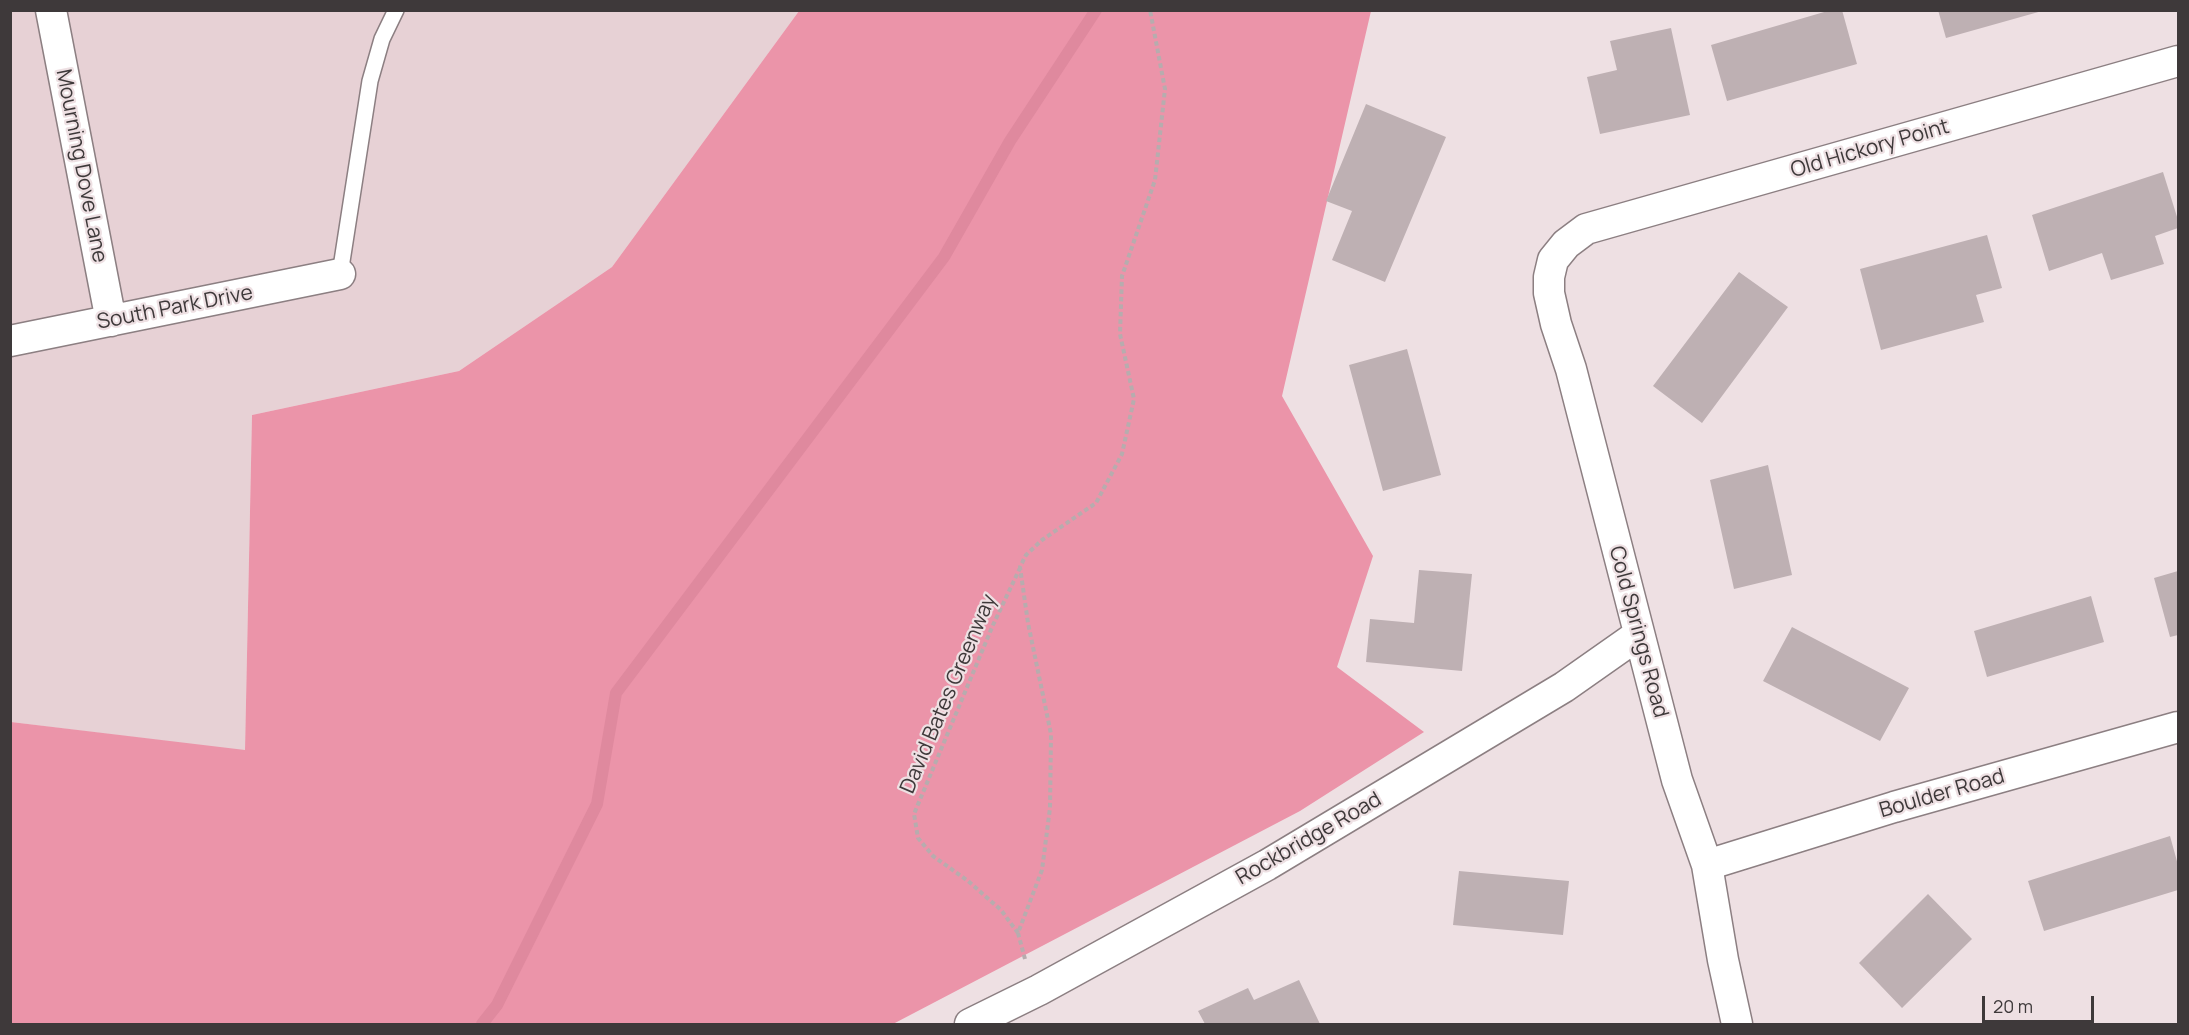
<!DOCTYPE html>
<html>
<head>
<meta charset="utf-8">
<style>
	body { margin:0 }
	#map { position:relative; width:2189px; height:1035px; overflow:hidden; background:#eee0e3; font-family:Manrope,sans-serif }
	canvas { display:block }
	.frame { position:absolute; inset:0; border:12px solid #3e393a; pointer-events:none }
	.scale { position:absolute; left:1982px; top:996px; width:112px; height:27px; box-sizing:border-box; border:3px solid #3e393a; border-top:0; padding-left:8px; font-size:18px; line-height:21px; white-space:nowrap; color:#3e393a; -webkit-text-stroke:4px #eee0e3; paint-order:stroke }
</style>
</head>
<body>
<div id="map">
<canvas width="2189" height="1035"></canvas>
<div class="frame"></div>
<div class="scale">20 m</div>
</div>
<script>
const g = document.querySelector('canvas').getContext('2d');
g.lineJoin = 'round';
function fillPath(path, color) { g.fillStyle = color; g.fill(path, 'evenodd'); }
const poly = rows => new Path2D(rows.map(r => 'M' + r).join(''));
function strokePath(path, color, width, dash) { g.strokeStyle = color; g.lineWidth = width; g.lineCap = dash ? 'butt' : 'round'; g.setLineDash(dash || []); g.stroke(path); }
function drawText(font, color, halo, rows, align = 'center') {
  g.font = font + ' Manrope,sans-serif'; g.lineWidth = 4.5; g.setLineDash([]); g.textBaseline = 'middle'; g.strokeStyle = halo; g.fillStyle = color; for (const [text, x, y, turn = 0] of rows) {
    g.save(); g.translate(x, y); g.rotate((+turn || 0) * Math.PI / 180); g.textAlign = isNaN(turn) ? turn : align; if (halo) g.strokeText(text, 0, 0); g.fillText(text, 0, 0); g.restore();
  }
}
const built = poly([
	[11,11,799,11,612,267,459,371,252,415,245,751,11,722]
]);
const forest = poly([
	[799,11,1371,11,1282,396,1373,556,1337,667,1424,732,1300,811,893,1024,11,1024,11,722,245,750,252,415,459,371,612,267]
]);
const stream = poly([
	[482,1024,497,1005,597,804,616,693,944,257,1010,141,1096,10]
]);
const building = poly([
	[1831,10,1842,10,1857,64,1727,101,1711,45],
	[1938,10,2042,10,2042,11,1946,38],
	[1671,28,1690,115,1600,134,1587,77,1617,70,1610,41],
	[1366,104,1446,137,1385,282,1332,260,1352,211,1326,201],
	[2163,172,2178,220,2178,228,2155,236,2164,264,2111,280,2102,253,2049,271,2032,215],
	[1987,235,2002,288,1976,295,1984,322,1881,350,1860,269],
	[1739,272,1788,307,1702,423,1653,386],
	[1407,349,1441,475,1383,491,1349,365],
	[1768,465,1792,575,1734,589,1710,480],
	[1419,570,1472,574,1462,671,1366,662,1370,619,1414,623],
	[2178,571,2178,635,2170,637,2154,578],
	[2091,596,2104,642,1987,677,1974,631],
	[1792,627,1909,688,1880,741,1763,681],
	[2170,836,2178,865,2178,890,2044,931,2028,881],
	[1459,871,1569,881,1563,935,1453,925],
	[1928,894,1972,939,1902,1008,1859,963],
	[1299,980,1320,1024,1205,1024,1198,1011,1248,988,1254,1000]
]);
const path = poly([
	[1018,933,1001,910,968,881,933,856,918,838,914,814,993,625,1020,568],
	[1025,959,1018,933,1042,870,1050,808,1051,734,1028,623,1020,567,1026,555,1042,540,1096,503,1122,454,1134,399,1120,334,1122,276,1155,180,1165,89,1150,10]
]);
const lane = poly([
	[340,274,370,81,382,39,396,10]
]);
const street = poly([
	[51,10,111,321],
	[10,341,340,274],
	[1707,865,1894,807,2178,727],
	[970,1024,1039,990,1267,865,1564,687,1638,635],
	[1737,1024,1723,960,1707,865,1677,780,1571,369,1556,324,1549,293,1549,277,1553,260,1566,244,1586,229,2178,61]
]);
const streetNames = [
	["Old Hickory Point",1870,149,-16],
	["Mourning Dove Lane",81,166,79],
	["South Park Drive",175,308,-11],
	["Cold Springs Road",1638,632,75],
	["David Bates Greenway",949,694,-67],
	["Boulder Road",1942,794,-16],
	["Rockbridge Road",1309,839,-30]
];
fillPath(built, '#e7d1d5');
fillPath(forest, '#eb94a9');
strokePath(stream, '#df899e', 12);
fillPath(building, '#beb0b3');
strokePath(lane, '#8c7f82', 18);
strokePath(street, '#8c7f82', 33);
strokePath(path, '#b7acae', 4, [4.5, 3]);
strokePath(lane, '#fff', 15);
strokePath(street, '#fff', 30);
drawText('21px', '#3e393a', '#eee0e3', streetNames);
</script>
</body>
</html>
